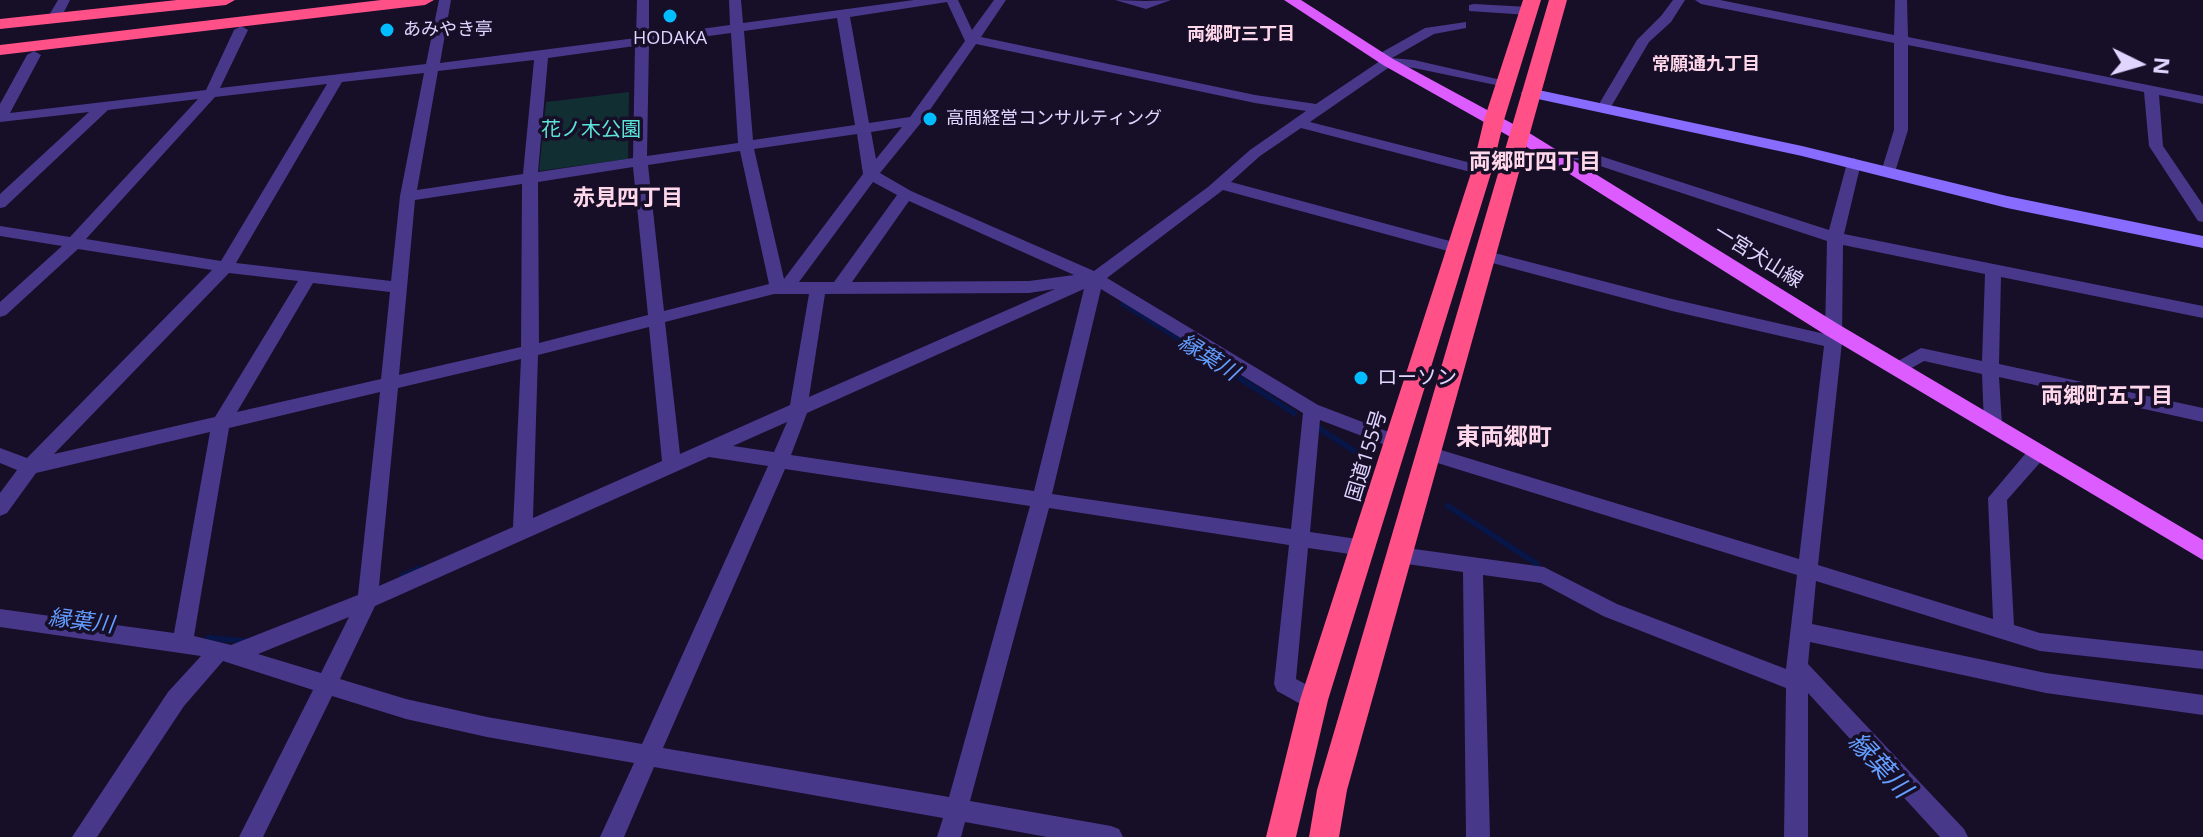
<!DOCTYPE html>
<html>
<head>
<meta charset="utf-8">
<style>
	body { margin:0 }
	#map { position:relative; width:2203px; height:837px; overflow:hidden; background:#170e28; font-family:"Open Sans",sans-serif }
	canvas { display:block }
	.north { position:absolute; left:2099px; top:24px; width:80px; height:80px; -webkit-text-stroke:6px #170e28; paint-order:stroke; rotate:95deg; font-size:22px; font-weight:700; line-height:32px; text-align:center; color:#e1d5ff }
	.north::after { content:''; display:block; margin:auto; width:28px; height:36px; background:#e1d5ff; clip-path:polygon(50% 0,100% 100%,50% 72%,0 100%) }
</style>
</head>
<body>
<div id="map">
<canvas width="2203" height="837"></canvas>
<div class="north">N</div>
</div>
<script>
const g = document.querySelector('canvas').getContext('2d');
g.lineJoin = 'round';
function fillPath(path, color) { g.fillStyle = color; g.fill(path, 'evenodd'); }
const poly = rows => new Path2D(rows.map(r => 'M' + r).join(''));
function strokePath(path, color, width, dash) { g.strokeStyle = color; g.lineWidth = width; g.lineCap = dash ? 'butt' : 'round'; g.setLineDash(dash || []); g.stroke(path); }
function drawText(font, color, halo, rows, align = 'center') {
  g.font = font + ' "Open Sans","Noto Sans JP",sans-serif'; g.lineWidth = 7; g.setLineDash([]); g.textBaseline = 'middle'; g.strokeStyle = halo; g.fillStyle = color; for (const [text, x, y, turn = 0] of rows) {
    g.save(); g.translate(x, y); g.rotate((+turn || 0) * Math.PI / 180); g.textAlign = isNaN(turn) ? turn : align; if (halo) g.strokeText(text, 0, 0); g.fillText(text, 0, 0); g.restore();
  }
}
const green = poly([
	[629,92,628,159,539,171,546,102]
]);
const streamFar1 = poly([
	[1122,304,1208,358]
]);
const stream = poly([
	[1205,356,1294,413],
	[1315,426,1361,455],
	[1448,506,1537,564],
	[402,576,420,568],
	[208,638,246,641]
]);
const street = poly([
	[58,0,70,0,60,20,55,21,48,17,58,0],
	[439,0,451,0,440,63,636,38,637,0,649,0,649,36,730,25,729,0,741,0,743,23,914,0,958,0,972,30,994,0,1006,0,981,37,1255,95,1316,104,1380,61,1375,58,1377,55,1425,28,1466,22,1466,28,1434,34,1392,58,1414,60,1510,82,1510,88,1414,68,1391,66,1310,122,1487,167,1487,173,1482,175,1301,128,1260,156,1231,182,1461,244,1463,248,1461,252,1455,253,1223,190,1107,278,1318,405,1402,437,1405,442,1402,447,1396,449,1320,420,1310,532,1364,540,1371,542,1374,548,1371,554,1364,556,1308,548,1296,679,1322,693,1325,700,1322,707,1314,710,1306,707,1277,691,1274,684,1289,545,1049,508,970,801,1111,826,1119,829,1123,837,1047,837,965,822,961,837,937,837,943,818,654,767,624,837,600,837,634,763,487,737,406,719,332,696,263,837,239,837,313,690,223,661,184,706,97,837,72,837,168,692,201,656,0,627,0,609,174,633,210,432,36,473,7,513,0,516,0,493,17,470,0,463,0,448,27,458,212,270,78,249,6,315,0,317,0,302,62,246,0,236,0,226,70,237,198,99,108,110,5,207,0,208,0,194,89,112,0,122,0,104,27,55,34,51,41,55,10,113,206,90,234,30,241,26,248,30,220,88,426,64,439,0],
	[947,2,965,41,910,117,869,123,850,17,947,2],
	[837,18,855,125,753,140,744,31,837,18],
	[731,33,738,143,647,156,649,44,731,33],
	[976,44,1255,103,1306,111,1250,150,1208,187,1094,271,911,191,880,173,920,124,976,44],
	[635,46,633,158,538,172,548,58,635,46],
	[534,60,523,174,417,190,438,71,534,60],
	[424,73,400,196,391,281,236,263,342,82,424,73],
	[327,84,221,261,86,239,215,97,327,84],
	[902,127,876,159,871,132,902,127],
	[857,134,863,174,784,279,754,149,857,134],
	[740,151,769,284,664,311,648,165,740,151],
	[633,167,648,315,539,343,538,182,633,167],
	[873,182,897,195,834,282,799,282,873,182],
	[522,184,521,347,399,375,415,200,522,184],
	[909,201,1074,275,1029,281,852,282,909,201],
	[229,273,298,281,215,417,54,454,229,273],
	[313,283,390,292,381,379,237,412,313,283],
	[1055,289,809,397,825,294,1029,293,1055,289],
	[1084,289,1034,491,791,455,807,413,1084,289],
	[1101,289,1303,413,1291,529,1052,494,1101,289],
	[774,294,809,294,790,405,680,454,665,322,774,294],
	[649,327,662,461,533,518,538,355,649,327],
	[521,359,513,527,379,586,398,388,521,359],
	[380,392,358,595,231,645,194,636,229,428,380,392],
	[787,422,774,452,733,446,787,422],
	[709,457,768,466,642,744,487,717,406,699,340,679,375,606,709,457],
	[785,469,1030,506,949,797,663,748,785,469],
	[349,617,321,673,258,654,349,617],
	[1115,0,1146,1,1171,0,1146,9,1115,0],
	[1673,0,1685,0,1671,22,1649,42,1608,112,1598,112,1596,109,1637,40,1661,16,1673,0],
	[1695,0,1720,0,1894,35,1895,0,1907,0,1908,37,2203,96,2203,104,2159,95,2163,146,2203,205,2203,222,2198,221,2149,146,2144,92,1908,45,1908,130,1895,172,1888,177,1881,172,1894,130,1894,43,1701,4,1695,0],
	[1474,4,1529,7,1535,11,1529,15,1469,11,1469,5,1474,4],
	[1549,148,1591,153,1829,230,1847,163,1854,158,1861,163,1844,234,2203,306,2203,318,2001,277,1999,364,2203,408,2203,422,1999,377,2002,425,1999,430,1993,432,1987,430,1984,425,1982,374,1924,361,1899,375,1890,369,1893,364,1921,348,1982,361,1985,274,1843,245,1842,342,1818,565,1993,619,1988,498,2031,447,2038,445,2045,447,2047,452,2045,457,2007,500,2014,625,2040,633,2203,651,2203,669,2040,651,1816,581,1812,624,2046,673,2203,695,2203,715,2046,693,1810,642,1808,664,1964,829,1968,837,1940,837,1808,693,1808,837,1784,837,1786,688,1603,616,1541,583,1483,575,1490,837,1466,837,1463,572,1400,563,1393,561,1390,555,1393,549,1400,547,1544,567,1617,604,1786,669,1797,575,1428,460,1421,458,1419,453,1421,448,1428,446,1799,559,1824,346,1672,311,1481,260,1479,256,1487,251,1672,299,1825,334,1827,241,1585,161,1544,156,1542,153,1549,148]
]);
const secondary = poly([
	[1529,88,1802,146,2007,196,2203,236,2203,248,2007,208,1802,156,1524,96,1521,93,1529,88]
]);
const primary = poly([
	[1284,0,1301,0,1393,59,1526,131,1838,324,2203,540,2203,560,1824,334,1514,139,1383,65,1284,0]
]);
const highway = poly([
	[177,0,235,0,226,5,0,29,0,19,177,0],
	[381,0,434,0,425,5,0,55,0,45,381,0],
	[1523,0,1541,0,1504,120,1492,170,1328,700,1296,837,1266,837,1300,700,1472,170,1484,120,1523,0],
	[1549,0,1567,0,1347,790,1339,837,1309,837,1317,790,1549,0]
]);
const markers = [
	[670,16,8,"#01bdff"],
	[387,30,8,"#01bdff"],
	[930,119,8,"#01bdff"],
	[1361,378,8,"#01bdff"]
];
const farPoinames = [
	["あみやき亭",403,30],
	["HODAKA",670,39,"center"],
	["高間経営コンサルティング",946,119]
];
const farNeighbourhoodnames = [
	["両郷町三丁目",1241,35],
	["常願通九丁目",1706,65]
];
const parkNames = [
	["花ノ木公園",591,130]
];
const streetNames = [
	["一宮犬山線",1758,257,32],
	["国道155号",1367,456,-73]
];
const poiNames = [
	["ローソン",1377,378]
];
const neighbourhoodNames = [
	["両郷町四丁目",1535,163],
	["赤見四丁目",628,199],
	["両郷町五丁目",2107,397]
];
const waterNames = [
	["縁葉川",1208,358,32],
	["縁葉川",81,622,7]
];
const quarterNames = [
	["東両郷町",1504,438]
];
const nearWaternames = [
	["縁葉川",1879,766,47]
];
fillPath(green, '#112e32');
strokePath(streamFar1, '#081547', 4);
strokePath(stream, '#081547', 6);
fillPath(street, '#483889');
fillPath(secondary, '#876cff');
fillPath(primary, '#dc5cff');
fillPath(highway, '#ff5088');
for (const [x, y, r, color] of markers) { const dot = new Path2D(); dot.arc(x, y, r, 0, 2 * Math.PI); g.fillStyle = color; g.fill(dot); strokePath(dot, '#170e28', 3); }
drawText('18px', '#e1d5ff', '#170e28', farPoinames, 'left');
drawText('bold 18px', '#ffd7ea', '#170e28', farNeighbourhoodnames);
drawText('20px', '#5be5d8', '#170e28', parkNames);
drawText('20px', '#e1d5ff', '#170e28', streetNames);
drawText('20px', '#e1d5ff', '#170e28', poiNames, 'left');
drawText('bold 22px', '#ffd7ea', '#170e28', neighbourhoodNames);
drawText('italic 22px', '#639eff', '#170e28', waterNames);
drawText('bold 24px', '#ffd7ea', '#170e28', quarterNames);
drawText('italic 26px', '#639eff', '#170e28', nearWaternames);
</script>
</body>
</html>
